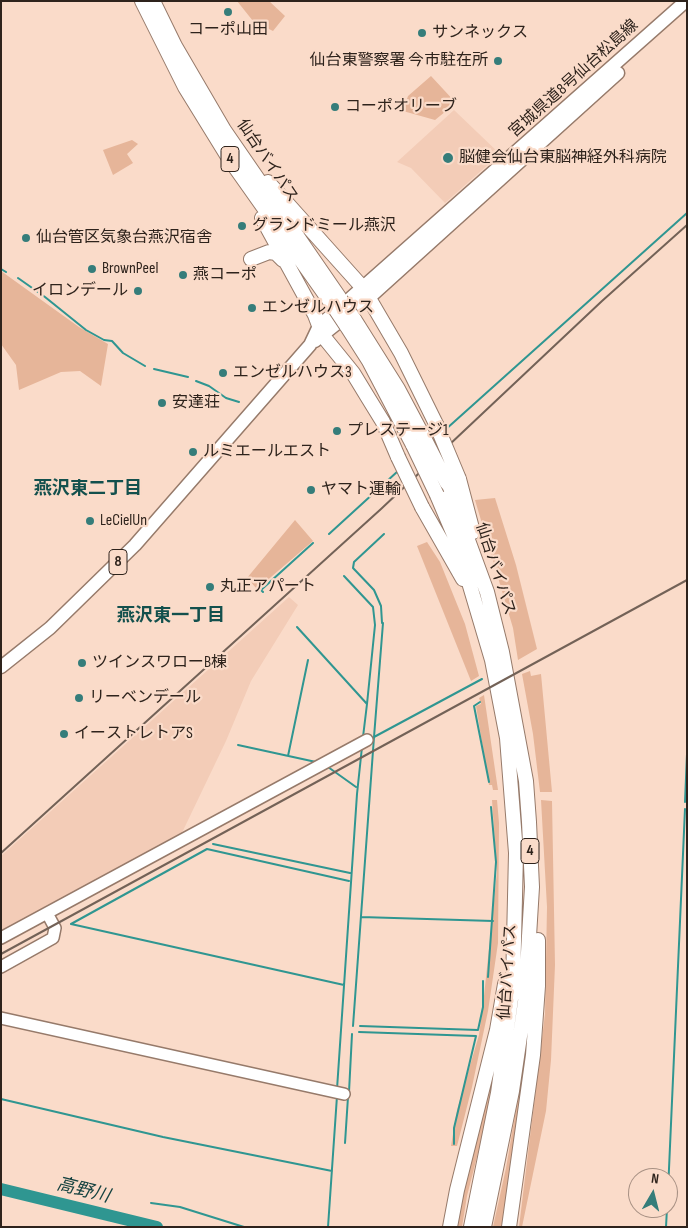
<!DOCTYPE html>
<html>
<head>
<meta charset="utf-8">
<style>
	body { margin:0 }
	#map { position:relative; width:688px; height:1228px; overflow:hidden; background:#fadbc9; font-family:"Sofia Sans Condensed",sans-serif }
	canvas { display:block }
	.frame { position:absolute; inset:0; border:2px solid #2e231c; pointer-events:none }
	.north { position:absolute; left:628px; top:1168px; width:50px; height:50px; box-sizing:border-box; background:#fadbc9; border:1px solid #a89184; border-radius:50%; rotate:8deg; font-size:14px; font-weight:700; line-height:20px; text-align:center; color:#2e231c }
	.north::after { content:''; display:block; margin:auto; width:18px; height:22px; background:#357d7a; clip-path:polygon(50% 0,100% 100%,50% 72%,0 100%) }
</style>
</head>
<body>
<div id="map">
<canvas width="688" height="1228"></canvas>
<div class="frame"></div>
<div class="north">N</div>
</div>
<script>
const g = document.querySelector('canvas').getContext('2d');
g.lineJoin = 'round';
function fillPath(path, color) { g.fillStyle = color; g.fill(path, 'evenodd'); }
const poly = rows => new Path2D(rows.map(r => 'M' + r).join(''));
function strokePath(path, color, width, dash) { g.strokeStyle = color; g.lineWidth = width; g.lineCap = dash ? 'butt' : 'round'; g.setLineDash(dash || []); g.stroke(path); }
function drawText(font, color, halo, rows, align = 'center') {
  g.font = font + ' "Sofia Sans Condensed","Noto Sans JP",sans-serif'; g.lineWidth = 4.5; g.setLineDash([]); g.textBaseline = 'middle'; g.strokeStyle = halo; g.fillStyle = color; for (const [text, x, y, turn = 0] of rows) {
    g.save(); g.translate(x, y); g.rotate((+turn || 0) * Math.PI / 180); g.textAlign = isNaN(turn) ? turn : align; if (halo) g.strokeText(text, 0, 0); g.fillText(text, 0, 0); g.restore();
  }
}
const built = poly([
	[454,110,500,154,445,203,411,168,397,162],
	[289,597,298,605,251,681,226,741,179,839,1,936,1,856]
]);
const green = poly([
	[237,1,269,1,285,16,273,31,253,21],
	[431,76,456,103,435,120,403,111,408,96],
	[132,140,138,144,127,154,133,163,113,175,103,150],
	[1,271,79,327,108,344,101,386,80,371,61,372,19,390,16,365,1,344],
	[495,498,516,565,537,649,518,660,513,628,475,500],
	[295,520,313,541,257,589,247,578],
	[427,542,440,562,465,624,479,676,471,681,417,546],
	[530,671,531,676,541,674,552,792,540,792,533,734,522,674],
	[484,695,498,790,493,790,492,785,489,785,476,706,481,704,479,698],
	[492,800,497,800,499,823,498,943,488,1011,472,1087,457,1146,451,1146,457,1110,479,1035,484,996,497,872],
	[541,800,552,801,555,965,551,1060,546,1111,522,1227,519,1227,545,1014,547,907],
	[531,1022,504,1213,501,1227,493,1227,506,1168],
	[491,1079,493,1080,482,1137,467,1196,462,1227,453,1227]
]);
const stream = poly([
	[1,269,6,272],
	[18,278,45,297,86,330,104,340,112,341,123,353,145,366],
	[154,369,188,377],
	[196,381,209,386,226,398,239,402],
	[445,430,687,213],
	[329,534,398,471],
	[344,576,373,607,375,625,367,704],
	[263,592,261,590,313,543],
	[382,623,381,606,374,590,353,568,354,562,384,534],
	[383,623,374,737,482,679],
	[297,627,367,704,363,737],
	[480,702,474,706,489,782],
	[238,745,316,762],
	[288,756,308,660],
	[328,767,356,787],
	[685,802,687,754],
	[213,844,350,873],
	[361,917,493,921],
	[71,924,207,849,349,881],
	[71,924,344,985],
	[488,977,496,862,491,807],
	[353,1026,374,737],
	[360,1026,478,1030,483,1007,483,981],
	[359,1032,476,1036,454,1128,454,1144],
	[337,1089,357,794,362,747],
	[349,1092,352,1034],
	[1,1099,163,1137,332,1171],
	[345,1143,348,1097],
	[668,1191,685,809],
	[151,1203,180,1207,244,1227],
	[328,1227,337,1096],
	[666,1227,667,1208]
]);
const river = poly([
	[1,1189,157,1227]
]);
const secondary = poly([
	[1,938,367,740],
	[1,967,53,938,55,928,47,913],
	[1,1018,344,1094]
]);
const primary = poly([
	[315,341,370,297,618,73],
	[1,667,50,628,135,545,310,345,319,326,686,1]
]);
const highway = poly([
	[142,1,185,87,230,160,334,307],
	[153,1,175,46,224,130,339,297],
	[268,182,363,288,401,353,436,424],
	[262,218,315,315,323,336,353,373,367,396,383,422,398,457],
	[251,259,269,252,276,253,283,260],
	[354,319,398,389,423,436],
	[346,325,369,361,413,445],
	[459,479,473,532],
	[447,483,487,592,502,652,526,781,529,822,532,887,525,1002,512,1091,484,1227],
	[437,495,457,542,492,660,507,738,516,853,513,985,498,1093,471,1227],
	[422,507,463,579],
	[450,1227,457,1190,497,1030,505,984],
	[509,1227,533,1055,538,986,538,940]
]);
const rail = poly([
	[1,853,381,509,602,301,687,225],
	[1,954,687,580]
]);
const highwayBridge = poly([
	[341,300,354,319],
	[334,307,346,325],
	[436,424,459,479],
	[423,436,447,483],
	[413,445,437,495],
	[398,457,422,507]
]);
const markers = [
	[228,12,5,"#357d7a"],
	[422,33,5,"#357d7a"],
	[498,61,5,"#357d7a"],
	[335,107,5,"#357d7a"],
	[448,158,6,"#357d7a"],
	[242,226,5,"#357d7a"],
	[26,238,5,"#357d7a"],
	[92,269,5,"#357d7a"],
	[183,275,5,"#357d7a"],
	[138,291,5,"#357d7a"],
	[252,308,5,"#357d7a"],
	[223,373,5,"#357d7a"],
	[162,403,5,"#357d7a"],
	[337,431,5,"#357d7a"],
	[193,452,5,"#357d7a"],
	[311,490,5,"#357d7a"],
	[90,521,5,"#357d7a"],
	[210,587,5,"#357d7a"],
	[82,663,5,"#357d7a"],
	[79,698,5,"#357d7a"],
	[64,734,5,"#357d7a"]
];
const shields = [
	[230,159,18],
	[118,562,18],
	[530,851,18]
];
const shieldNames = [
	["4",230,159],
	["8",118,562],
	["4",530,851]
];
const poiNames = [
	["コーポ山田",228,30,"center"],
	["サンネックス",432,33],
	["仙台東警察署 今市駐在所",488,61,"right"],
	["コーポオリーブ",345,107],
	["脳健会仙台東脳神経外科病院",459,158],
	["グランドミール燕沢",252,226],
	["仙台管区気象台燕沢宿舎",36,238],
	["BrownPeel",102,269],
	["燕コーポ",193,275],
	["イロンデール",128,291,"right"],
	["エンゼルハウス",262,308],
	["エンゼルハウス3",233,373],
	["安達荘",172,403],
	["プレステージ1",347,431],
	["ルミエールエスト",203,452],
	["ヤマト運輸",321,490],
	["LeCielUn",100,521],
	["丸正アパート",220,587],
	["ツインスワローB棟",92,663],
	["リーベンデール",89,698],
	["イーストレトアS",74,734]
];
const streetNames = [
	["宮城県道8号仙台松島線",574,79,-42],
	["仙台バイパス",267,161,56],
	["仙台バイパス",495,569,72],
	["仙台バイパス",508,972,-86]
];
const neighbourhoodNames = [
	["燕沢東二丁目",88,489],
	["燕沢東一丁目",171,616]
];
const waterNames = [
	["高野川",83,1191,14]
];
fillPath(built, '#f3ccb7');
fillPath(green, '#e6b599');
strokePath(stream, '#2f9691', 2);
strokePath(river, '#2f9691', 12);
strokePath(secondary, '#967a6a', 14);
strokePath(primary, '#967a6a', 15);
strokePath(highway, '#967a6a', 16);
strokePath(secondary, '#fff', 11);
strokePath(primary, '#fff', 12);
strokePath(highway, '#fff', 14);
strokePath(rail, '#736257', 2);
strokePath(highwayBridge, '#967a6a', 16, []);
strokePath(highwayBridge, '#fff', 14);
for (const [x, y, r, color] of markers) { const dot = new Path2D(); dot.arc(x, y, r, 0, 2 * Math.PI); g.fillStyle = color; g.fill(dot); strokePath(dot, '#fadbc9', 2); }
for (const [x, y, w] of shields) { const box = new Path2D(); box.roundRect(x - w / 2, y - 12.5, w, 25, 4); g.fillStyle = '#fadbc9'; g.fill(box); strokePath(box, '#2e231c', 1); }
drawText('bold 15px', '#2e231c', null, shieldNames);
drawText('16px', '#2e231c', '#fadbc9', poiNames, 'left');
drawText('16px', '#2e231c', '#fadbc9', streetNames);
drawText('bold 18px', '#13504d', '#fadbc9', neighbourhoodNames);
drawText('italic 18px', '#154240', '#fadbc9', waterNames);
</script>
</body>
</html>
